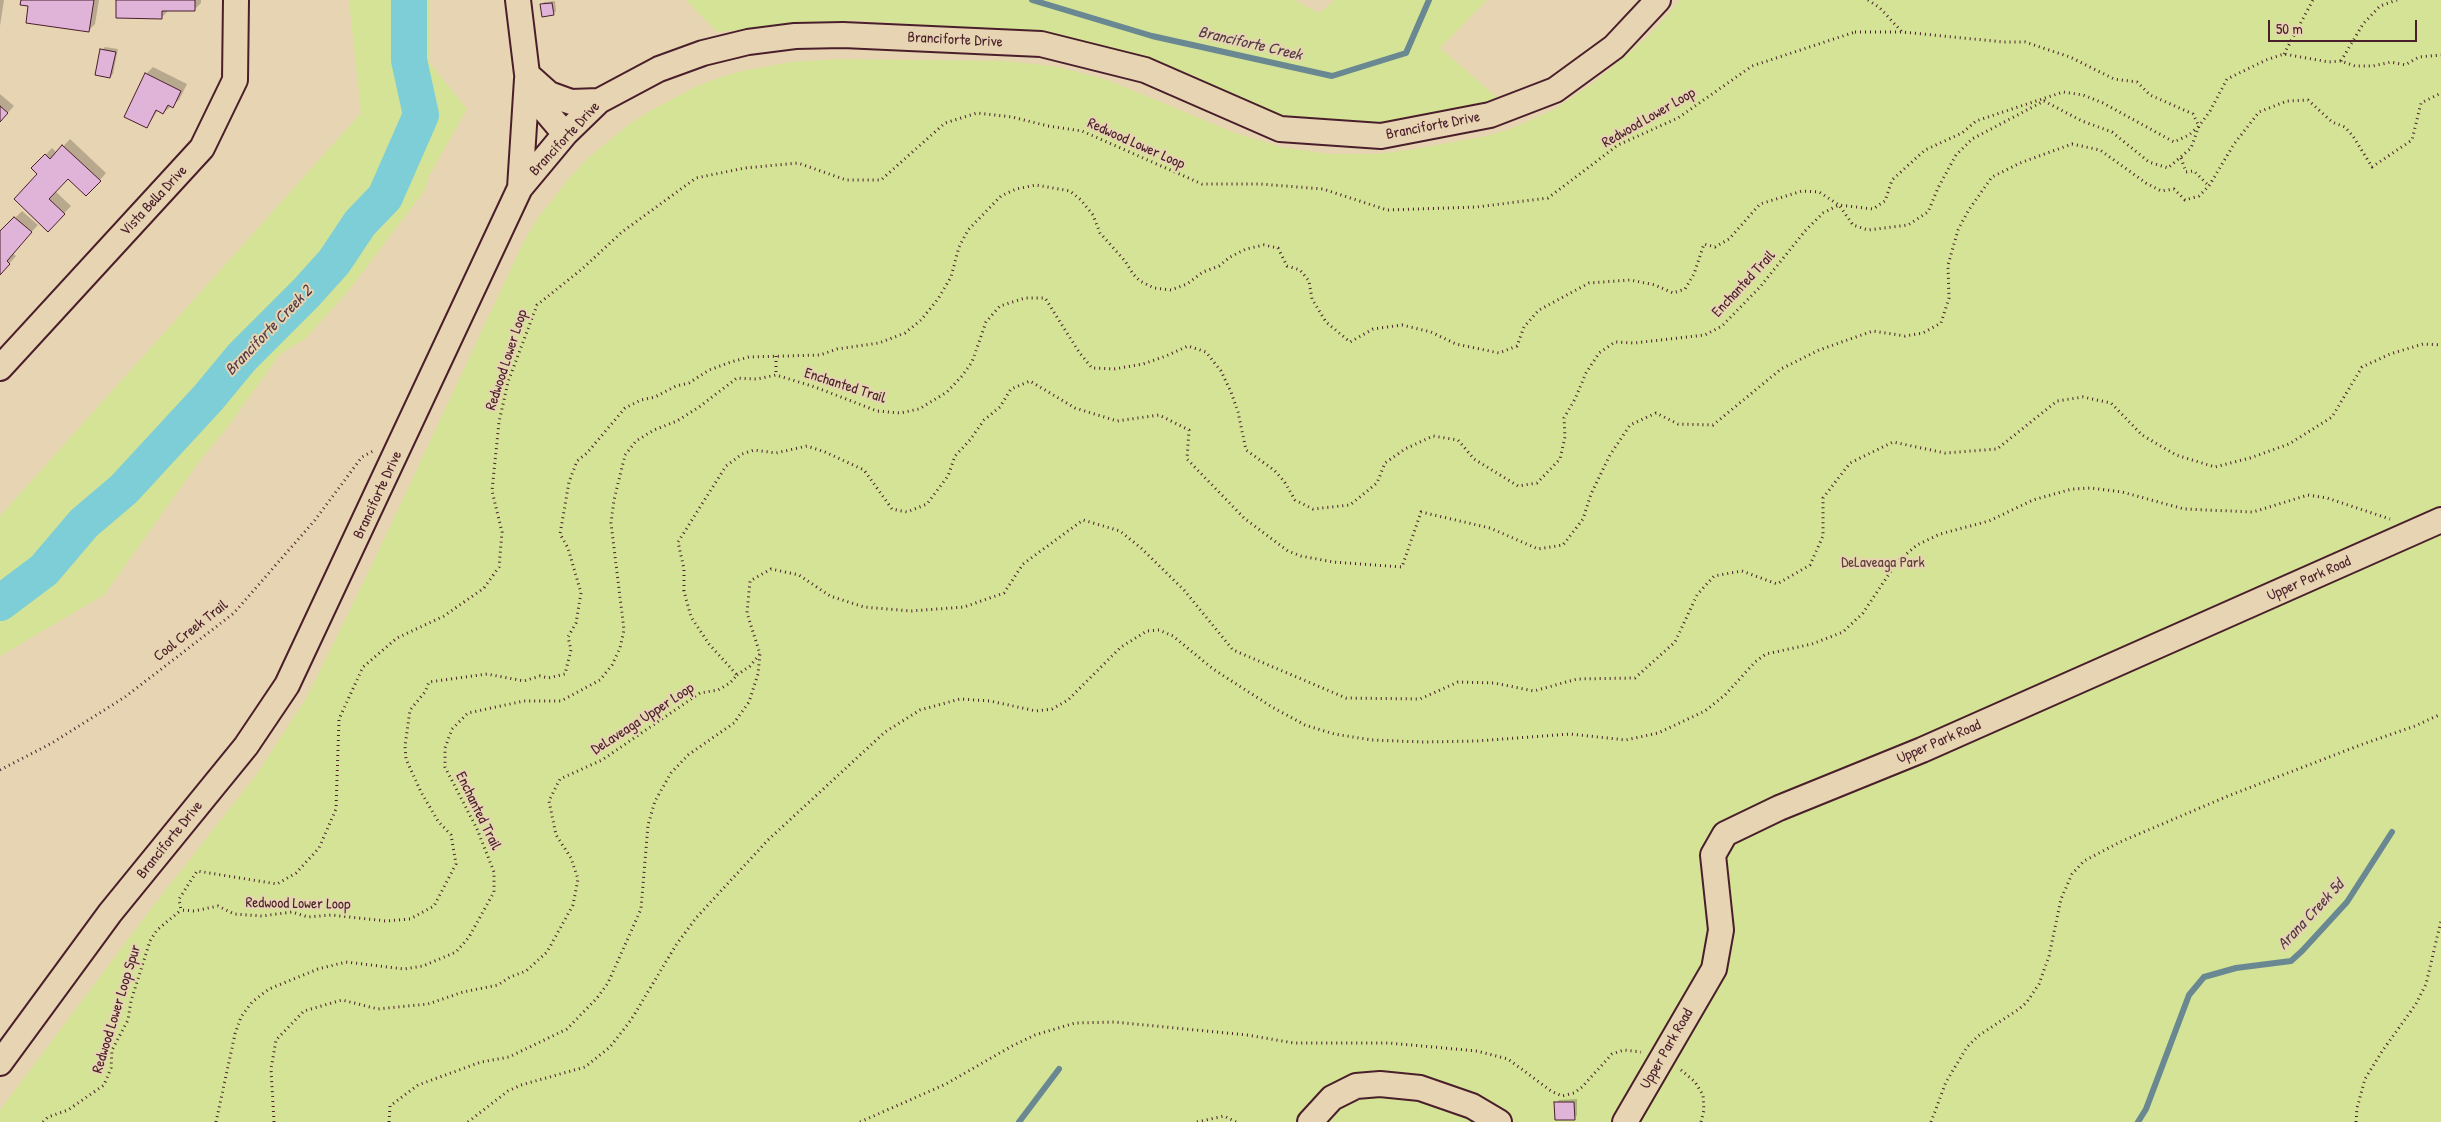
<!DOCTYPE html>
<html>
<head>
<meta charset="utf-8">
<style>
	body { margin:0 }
	#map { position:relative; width:2441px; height:1122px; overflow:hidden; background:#e7d4b2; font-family:"Patrick Hand",sans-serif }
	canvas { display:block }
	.scale { position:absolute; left:2268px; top:20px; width:149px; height:22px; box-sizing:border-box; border:2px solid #4a1f2b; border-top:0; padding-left:6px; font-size:15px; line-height:18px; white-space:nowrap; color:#4a1f2b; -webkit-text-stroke:4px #e7d4b2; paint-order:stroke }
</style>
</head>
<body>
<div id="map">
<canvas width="2441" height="1122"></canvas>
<div class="scale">50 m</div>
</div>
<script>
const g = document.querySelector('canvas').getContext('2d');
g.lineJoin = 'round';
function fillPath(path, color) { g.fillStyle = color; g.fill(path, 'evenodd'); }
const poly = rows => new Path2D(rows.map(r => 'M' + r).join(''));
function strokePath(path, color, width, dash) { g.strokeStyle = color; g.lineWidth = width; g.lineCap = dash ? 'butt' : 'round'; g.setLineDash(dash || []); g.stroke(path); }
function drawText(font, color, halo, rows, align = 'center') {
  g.font = font + ' "Patrick Hand",sans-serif'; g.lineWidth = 4; g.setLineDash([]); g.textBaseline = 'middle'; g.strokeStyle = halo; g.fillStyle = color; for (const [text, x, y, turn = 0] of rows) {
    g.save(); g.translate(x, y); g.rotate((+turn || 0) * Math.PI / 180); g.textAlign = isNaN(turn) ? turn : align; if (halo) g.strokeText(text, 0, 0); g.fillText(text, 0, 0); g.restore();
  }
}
const green = poly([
	[349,0,429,0,429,62,467,109,429,176,425,190,350,289,305,339,280,354,227,428,201,459,104,595,0,656,0,516,361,113],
	[686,0,1294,0,1319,13,1335,0,1487,0,1440,48,1499,99,1376,127,1284,117,1159,61,1040,33,851,20,717,32],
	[1680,0,2441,0,2441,1122,0,1122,0,1110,153,906,256,775,307,697,370,569,524,241,537,219,570,177,588,158,628,125,650,111,695,87,718,78,742,71,791,62,841,59,1007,61,1058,67,1108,80,1235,133,1281,147,1329,154,1377,154,1414,149,1487,136,1510,129,1553,110,1593,83,1630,52,1651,33]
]);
const shadow = poly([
	[0,0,4,0,0,26],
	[22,0,99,0,95,24,88,31],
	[118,0,201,0,201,3,194,10,169,10,162,17],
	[555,1,556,11,553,14,541,5,544,2],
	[105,47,118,49,113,74,110,77,102,50],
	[153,67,187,84,179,100,163,113,158,110,147,127,146,74],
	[0,94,14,106,0,121],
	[70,139,106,173,93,188,68,177,55,191,71,206,55,223,39,174,33,168,52,148,57,153],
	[22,211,38,225,12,253,16,256,0,274,0,233],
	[1577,1099,1577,1115,1574,1119,1556,1103,1559,1100]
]);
const stream = poly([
	[1032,0,1152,36,1332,76,1406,53,1429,0],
	[1019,1122,1059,1069],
	[2138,1122,2146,1109,2189,995,2204,977,2236,968,2291,961,2302,951,2347,902,2392,832]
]);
const river = poly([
	[0,603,44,570,84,523,124,489,208,398,242,357,306,293,334,262,360,223,385,197,421,115,409,60,409,0]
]);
const building = poly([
	[21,0,94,0,89,32,26,23,28,6,20,5,21,0],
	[116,0,195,0,195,11,162,11,162,19,116,18,116,0],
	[552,3,554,15,542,17,540,4,552,3],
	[100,49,116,52,110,78,95,75,100,49],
	[145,73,181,91,173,108,168,105,163,114,156,110,147,128,124,117,145,73],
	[0,106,8,113,0,122,0,106],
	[62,145,101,181,86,196,68,179,49,199,65,214,48,232,14,199,37,174,31,168,45,154,50,159,62,145],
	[14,217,32,232,7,261,10,264,0,275,0,231,14,217],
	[1554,1102,1574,1102,1575,1120,1555,1120,1554,1102]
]);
const path = poly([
	[1868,0,1880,8,1902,32],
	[1855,32,1902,32,2004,42,2025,42,2070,57,2114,79,2137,82,2150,95,2193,114,2199,126,2189,135,2174,142,2103,103,2083,95,2063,92,1976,121,1962,133,1925,150,1892,180,1885,201,1873,209,1839,205,1819,192,1802,191,1760,204,1729,239,1715,247,1704,244,1694,274,1685,289,1673,293,1655,285,1630,280,1589,283,1539,310,1524,327,1517,346,1499,353,1456,344,1431,332,1402,325,1373,329,1350,342,1326,322,1312,299,1309,281,1300,270,1287,266,1278,248,1264,245,1246,249,1230,257,1219,266,1203,272,1187,284,1171,290,1154,288,1140,281,1133,274,1125,261,1100,233,1093,215,1081,200,1070,191,1036,185,1016,189,1001,196,968,230,959,247,951,277,938,299,921,320,905,333,879,343,837,349,820,355,749,357,731,362,709,370,689,383,676,386,655,397,641,400,625,408,587,453,577,461,569,482,560,534,568,548,581,593,576,623,568,637,571,650,565,674,548,678,540,676,524,681,487,674,429,682,425,692,410,710,405,746,406,759,421,792,438,821,451,835,456,864,434,906,410,919,386,921,331,915,308,917,292,912,262,916,234,914,218,906,194,911,181,910,179,899,197,871,277,884,296,873,319,848,336,809,339,719,363,667,397,638,444,616,484,588,499,567,502,532,492,491,499,422,508,382,537,305,582,269,622,232,696,178,745,168,798,163,846,180,881,180,945,123,977,113,1012,117,1048,126,1082,131,1202,184,1260,184,1323,189,1387,210,1477,207,1548,198,1618,145,1678,118,1752,66,1855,32],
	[2284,54,2313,0],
	[2341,61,2363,24,2380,6,2397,0],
	[2181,158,2186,172,2194,171,2209,186],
	[776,356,776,375],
	[737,675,750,666,760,654],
	[0,770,52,743,125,697,234,613,315,520,362,457,373,451],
	[1681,1070,1695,1082,1703,1095,1704,1110,1701,1122],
	[43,1122,48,1117,68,1110,104,1085,111,1068,112,1050,128,1020,131,1001,150,941,157,930,181,910],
	[216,1122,235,1034,241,1017,252,1002,269,989,318,969,346,962,404,969,423,966,456,952,469,937,494,892,494,872,477,829,445,767,445,748,452,729,468,713,524,701,561,701,600,680,612,665,620,648,624,630,611,523,614,500,625,455,636,441,654,430,677,421,699,407,737,378,757,379,776,375,815,387,877,411,900,413,919,409,947,392,962,376,972,362,986,322,1000,306,1025,298,1045,298,1079,352,1092,368,1114,369,1143,364,1166,356,1188,346,1206,352,1221,371,1231,392,1238,412,1246,450,1274,470,1284,481,1295,500,1313,509,1350,505,1377,483,1385,463,1405,449,1433,436,1458,440,1474,459,1518,486,1537,483,1560,459,1565,437,1564,418,1575,399,1586,373,1599,353,1615,342,1634,343,1705,335,1722,326,1760,287,1805,231,1823,213,1839,205,1853,225,1868,230,1908,225,1928,212,1938,188,1956,155,1972,139,2044,101,2082,121,2112,132,2149,162,2168,168,2191,148,2199,126,2210,111,2227,79,2266,60,2284,54,2329,62,2341,61,2355,66,2373,66,2391,62,2405,65,2419,57,2441,55],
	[274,1122,271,1069,276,1040,304,1011,342,1000,378,1009,428,1004,463,992,498,985,510,977,526,971,547,952,573,905,578,879,571,858,556,835,549,801,560,779,602,760,700,693,718,690,730,683,737,675,709,644,691,617,684,591,684,569,678,542,726,466,742,454,754,450,776,453,807,446,825,452,864,470,892,509,907,512,927,504,948,476,955,456,970,440,984,420,1000,407,1011,389,1030,381,1075,408,1117,421,1159,415,1189,430,1187,459,1244,518,1288,551,1301,556,1333,562,1402,567,1421,512,1490,528,1538,549,1563,545,1583,519,1591,494,1610,455,1630,425,1656,413,1678,424,1713,425,1781,369,1819,350,1873,331,1905,336,1923,333,1941,323,1949,298,1948,265,1958,230,1968,211,1992,177,2020,163,2072,144,2100,150,2146,183,2161,191,2174,189,2185,200,2199,196,2209,186,2234,144,2259,112,2287,101,2308,100,2332,122,2345,127,2353,136,2372,167,2412,140,2421,103,2441,93],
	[389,1122,390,1106,418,1085,481,1062,509,1057,567,1029,597,998,608,983,641,909,648,825,655,801,671,773,688,755,734,723,749,702,758,674,760,654,747,613,750,581,771,569,799,575,830,596,864,607,911,611,964,607,1004,593,1023,564,1083,520,1120,531,1141,548,1184,590,1233,650,1346,698,1420,699,1458,682,1494,683,1534,691,1577,679,1635,678,1675,642,1697,595,1714,576,1742,571,1777,584,1810,565,1823,536,1823,498,1850,463,1893,442,1945,453,1997,449,2057,401,2083,397,2111,403,2142,435,2176,455,2215,467,2250,458,2289,444,2332,417,2362,367,2390,354,2423,344,2441,345],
	[468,1122,508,1091,521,1085,585,1067,610,1047,631,1020,676,945,696,918,768,840,885,732,920,710,960,699,990,701,1036,711,1052,709,1068,700,1121,647,1147,631,1159,630,1173,636,1213,669,1272,707,1305,725,1334,734,1372,740,1423,742,1477,741,1570,734,1626,740,1658,733,1705,711,1725,695,1755,662,1766,654,1812,644,1843,632,1863,613,1897,562,1917,545,1940,534,1989,521,2033,500,2072,489,2091,488,2122,492,2184,509,2253,512,2308,495,2327,498,2390,519],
	[860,1122,946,1084,1012,1046,1035,1035,1075,1023,1114,1022,1247,1035,1294,1043,1389,1043,1477,1051,1508,1059,1551,1091,1562,1096,1574,1093,1582,1087,1612,1054,1624,1050,1641,1052],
	[1197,1122,1224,1116,1236,1122],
	[1931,1122,1946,1082,1967,1047,1978,1036,2019,1009,2027,1002,2039,984,2049,956,2061,899,2072,874,2084,861,2120,842,2228,796,2363,744,2415,726,2441,714],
	[2356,1122,2357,1108,2365,1079,2383,1050,2416,1004,2426,984,2441,921]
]);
const minor = poly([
	[518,0,527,74,542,107,565,134],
	[530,77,549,94,571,102,599,101],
	[520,188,527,79],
	[0,368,202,148,235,80,236,0],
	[0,1063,110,913,246,746,287,685,520,188,565,134,599,101,659,69,703,53,748,42,795,36,843,35,1041,44,1145,70,1280,129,1381,136,1490,115,1555,90,1614,47,1658,0],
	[1310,1122,1332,1098,1356,1086,1380,1084,1420,1088,1472,1106,1499,1122],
	[1625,1122,1714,969,1721,930,1713,855,1725,834,1779,808,1922,750,2441,520]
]);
const streetNames = [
	["Branciforte Drive",955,40,3],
	["Redwood Lower Loop",1649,118,-30],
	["Branciforte Drive",1433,126,-11],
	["Branciforte Drive",565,139,-47],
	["Redwood Lower Loop",1136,144,24],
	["Vista Bella Drive",154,201,-47],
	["Enchanted Trail",1744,284,-47],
	["Redwood Lower Loop",507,360,-72],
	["Enchanted Trail",845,386,18],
	["Branciforte Drive",378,495,-65],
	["Upper Park Road",2309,579,-24],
	["Cool Creek Trail",191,631,-38],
	["DeLaveaga Upper Loop",643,719,-33],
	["Upper Park Road",1939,742,-23],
	["Enchanted Trail",478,811,64],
	["Branciforte Drive",170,840,-51],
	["Redwood Lower Loop",298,904,1],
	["Redwood Lower Loop Spur",117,1009,-73],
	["Upper Park Road",1667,1049,-60]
];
const parkNames = [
	["DeLaveaga Park",1883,563]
];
const waterNames = [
	["Branciforte Creek",1250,44,13],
	["Branciforte Creek 2",269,331,-46],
	["Arana Creek 5d",2311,915,-47]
];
fillPath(green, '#d4e396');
fillPath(shadow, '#0003');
strokePath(stream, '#698892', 6);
strokePath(river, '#7dced6', 36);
fillPath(building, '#e0b4d9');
strokePath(building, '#4a1f2b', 1);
strokePath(minor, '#4a1f2b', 28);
strokePath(path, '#4a1f2b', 3, [1, 4]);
strokePath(minor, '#e7d4b2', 24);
drawText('15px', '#4a1f2b', '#e7d4b2', streetNames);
drawText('15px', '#5f3c3b', '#e7d4b2', parkNames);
drawText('italic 16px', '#523945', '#e7d4b2', waterNames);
</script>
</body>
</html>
